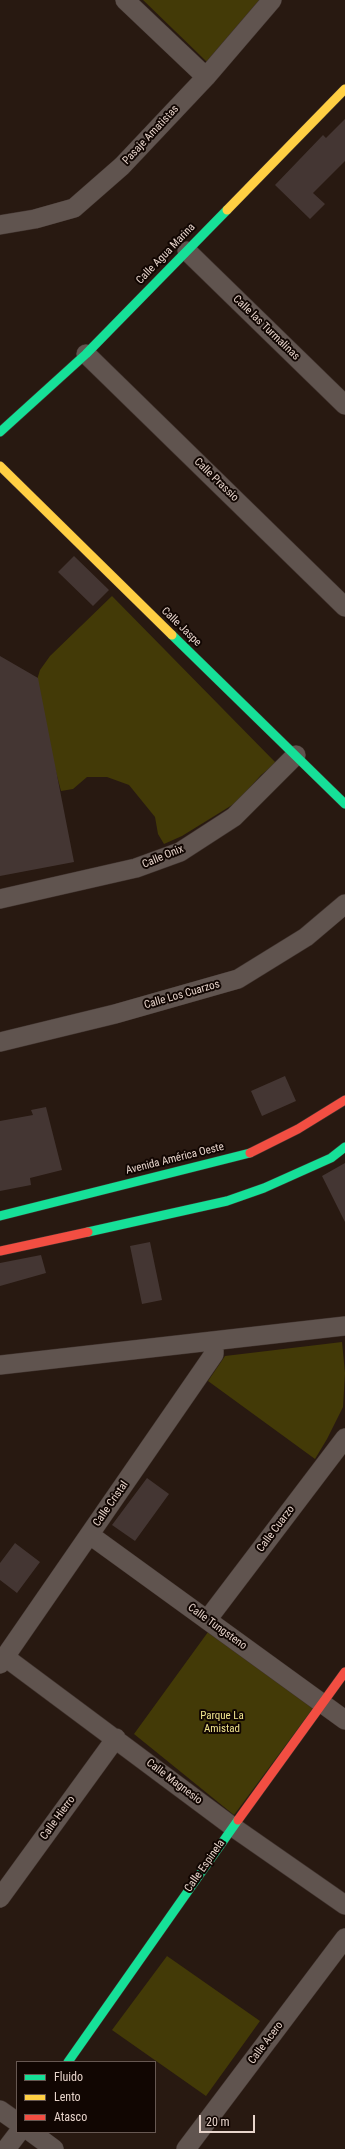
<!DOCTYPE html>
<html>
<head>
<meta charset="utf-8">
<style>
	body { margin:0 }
	#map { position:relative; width:345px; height:2149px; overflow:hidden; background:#281911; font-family:"Roboto Condensed",sans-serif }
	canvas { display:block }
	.legend { position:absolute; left:16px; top:2061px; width:140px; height:72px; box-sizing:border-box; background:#110602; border:1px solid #675852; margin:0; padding:5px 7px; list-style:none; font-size:12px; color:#e7d4cb }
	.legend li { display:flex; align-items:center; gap:8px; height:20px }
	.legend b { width:20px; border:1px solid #675852 }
	.scale { position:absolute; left:199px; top:2115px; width:56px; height:18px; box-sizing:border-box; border:2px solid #e7d4cb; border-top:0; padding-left:5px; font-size:12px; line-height:14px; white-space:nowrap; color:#e7d4cb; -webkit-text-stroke:3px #110602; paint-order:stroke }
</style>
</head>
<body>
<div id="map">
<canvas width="345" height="2149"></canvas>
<ul class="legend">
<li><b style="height:5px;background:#16e098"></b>Fluido</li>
<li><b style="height:5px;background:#ffcf43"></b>Lento</li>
<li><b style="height:5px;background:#f24e42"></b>Atasco</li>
</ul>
<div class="scale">20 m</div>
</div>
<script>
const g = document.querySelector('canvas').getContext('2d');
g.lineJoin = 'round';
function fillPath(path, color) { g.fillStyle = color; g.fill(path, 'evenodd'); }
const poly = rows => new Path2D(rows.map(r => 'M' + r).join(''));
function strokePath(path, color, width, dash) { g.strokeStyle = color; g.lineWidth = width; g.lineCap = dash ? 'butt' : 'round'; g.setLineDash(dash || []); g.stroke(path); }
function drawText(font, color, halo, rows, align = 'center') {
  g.font = font + ' "Roboto Condensed",sans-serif'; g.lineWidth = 4; g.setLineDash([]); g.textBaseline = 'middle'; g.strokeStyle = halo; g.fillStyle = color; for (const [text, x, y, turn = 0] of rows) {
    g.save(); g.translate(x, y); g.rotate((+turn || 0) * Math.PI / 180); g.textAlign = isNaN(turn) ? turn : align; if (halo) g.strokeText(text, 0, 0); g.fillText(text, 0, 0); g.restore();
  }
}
const green = poly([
	[143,0,265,0,207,62],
	[112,596,276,763,261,775,237,802,182,836,164,844,158,834,155,817,129,785,107,777,87,777,73,789,61,791,38,704,36,683,40,670,50,656],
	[342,1342,345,1373,343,1407,327,1439,315,1459,208,1381,225,1356],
	[208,1632,314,1707,234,1815,134,1734],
	[167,1956,260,2021,206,2096,112,2030]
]);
const building = poly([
	[345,119,345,161,313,193,325,204,310,219,275,185,323,135,326,138],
	[74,556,109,590,93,606,58,572],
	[0,656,38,678,74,862,0,876],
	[285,1076,296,1101,262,1116,251,1091],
	[46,1107,62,1170,30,1178,31,1185,0,1191,0,1121,33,1115,31,1110],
	[345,1163,345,1222,322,1176],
	[150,1242,162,1300,142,1304,130,1246],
	[41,1255,46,1273,0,1286,0,1263],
	[147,1478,169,1494,135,1541,112,1525],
	[15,1543,40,1562,17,1593,0,1580,0,1563]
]);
const street = poly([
	[125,0,206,77],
	[0,225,35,219,74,208,122,166,206,77,272,0],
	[187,251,345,405],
	[86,354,345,607],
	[0,899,136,868,180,852,234,817,296,755],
	[0,1042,115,1014,238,979,306,937,345,904],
	[0,1365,345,1326],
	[90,1535,345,1720],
	[207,1620,345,1438],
	[5,1657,233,1827,345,1905],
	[0,1664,214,1354,214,1341],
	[0,1898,116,1738],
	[0,2110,17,2122],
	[31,2132,54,2149],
	[6,2149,19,2132],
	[186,2149,345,1938]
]);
const fast = poly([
	[0,432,86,354,227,210],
	[172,635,345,804],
	[0,1216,250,1153],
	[88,1232,227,1201,264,1188,331,1158,345,1147],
	[68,2062,238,1820]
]);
const slow = poly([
	[227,210,345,89],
	[0,466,172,635]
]);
const jam = poly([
	[250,1153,298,1129,345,1100],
	[0,1251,88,1232],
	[238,1820,345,1672]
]);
const streetNames = [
	["Pasaje Amatistas",151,135,-47],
	["Calle Agua Marina",166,254,-46],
	["Calle las Turmalinas",266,328,44],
	["Calle Prassio",216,480,44],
	["Calle Jaspe",181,627,44],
	["Calle Onix",163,857,-23],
	["Calle Los Cuarzos",182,995,-16],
	["Avenida América Oeste",175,1159,-14],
	["Calle Cristal",111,1504,-55],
	["Calle Cuarzo",276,1529,-53],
	["Calle Tungsteno",217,1627,36],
	["Calle Magnesio",174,1782,37],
	["Calle Hierro",58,1818,-54],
	["Calle Espinela",205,1866,-55],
	["Calle Acero",266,2043,-53]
];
const parkNames = [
	["Parque La",222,1716],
	["Amistad",222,1729]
];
fillPath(green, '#433a07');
fillPath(building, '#443633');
strokePath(street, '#40332e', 20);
strokePath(fast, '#40332e', 10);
strokePath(slow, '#40332e', 10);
strokePath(jam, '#40332e', 10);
strokePath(street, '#60544f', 19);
strokePath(fast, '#16e098', 9);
strokePath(slow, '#ffcf43', 9);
strokePath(jam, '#f24e42', 9);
drawText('11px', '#e7d4cb', '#110602', streetNames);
drawText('11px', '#f0e48e', '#110602', parkNames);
</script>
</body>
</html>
